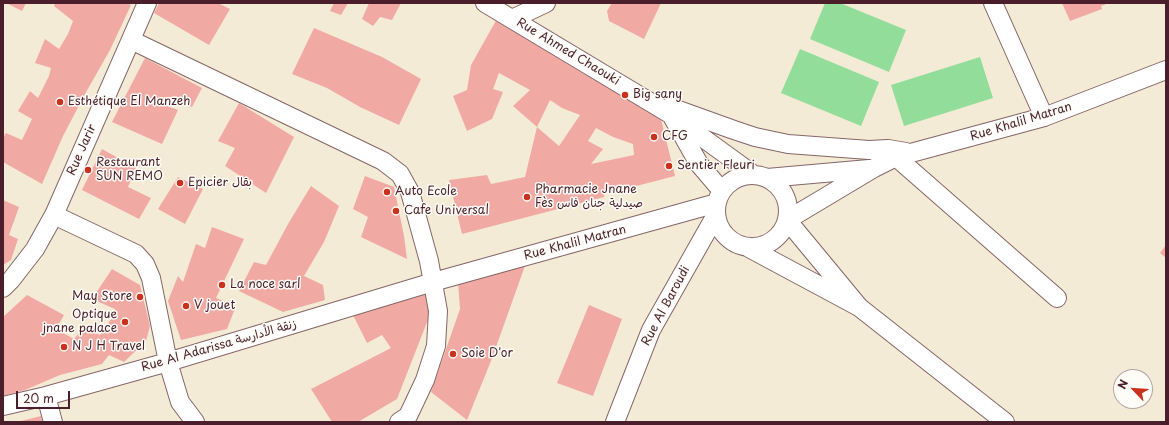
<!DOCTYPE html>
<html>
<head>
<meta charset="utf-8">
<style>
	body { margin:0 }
	#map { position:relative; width:1169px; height:425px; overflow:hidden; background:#f4ebd6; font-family:"Playpen Sans",sans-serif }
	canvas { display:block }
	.frame { position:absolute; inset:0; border:4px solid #4a1f2b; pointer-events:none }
	.north { position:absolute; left:1113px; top:369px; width:40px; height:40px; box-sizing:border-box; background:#fdfcf7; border:1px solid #b5a4a5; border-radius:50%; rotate:295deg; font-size:11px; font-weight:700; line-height:16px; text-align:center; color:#4a1f2b }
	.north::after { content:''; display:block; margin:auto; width:14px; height:18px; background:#c8321e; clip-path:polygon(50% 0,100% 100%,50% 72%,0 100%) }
	.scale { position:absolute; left:16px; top:391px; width:54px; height:18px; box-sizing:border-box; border:2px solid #4a1f2b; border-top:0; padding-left:5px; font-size:12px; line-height:14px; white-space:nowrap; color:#4a1f2b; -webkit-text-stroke:3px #fdfcf7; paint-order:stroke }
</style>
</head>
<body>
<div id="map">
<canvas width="1169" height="425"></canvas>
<div class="frame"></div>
<div class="north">N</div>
<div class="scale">20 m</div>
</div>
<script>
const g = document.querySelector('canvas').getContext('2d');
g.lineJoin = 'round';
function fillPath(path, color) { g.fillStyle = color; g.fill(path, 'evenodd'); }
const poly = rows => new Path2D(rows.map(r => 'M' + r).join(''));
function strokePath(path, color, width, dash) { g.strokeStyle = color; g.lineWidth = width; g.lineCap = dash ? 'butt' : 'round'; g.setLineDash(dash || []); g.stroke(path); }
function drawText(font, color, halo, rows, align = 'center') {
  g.font = font + ' "Playpen Sans","Playpen Sans Arabic",sans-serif'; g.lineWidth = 3; g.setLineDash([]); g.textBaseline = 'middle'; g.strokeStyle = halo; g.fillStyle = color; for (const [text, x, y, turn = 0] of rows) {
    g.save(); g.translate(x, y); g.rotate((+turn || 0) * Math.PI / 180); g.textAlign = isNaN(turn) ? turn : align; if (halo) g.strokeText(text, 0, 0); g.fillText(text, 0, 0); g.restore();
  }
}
const green = poly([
	[825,3,840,3,906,30,889,72,810,39],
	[800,49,879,82,861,126,781,93],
	[980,57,993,98,904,126,891,85]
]);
const building = poly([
	[6,3,26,3,22,11],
	[55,3,127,3,131,5,110,50,85,94,63,136,42,184,3,162,3,138,6,133,22,140,32,119,18,111,30,91,38,98,49,76,51,68,35,63,45,39,59,49,68,34,73,21,54,6],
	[159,3,218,3,230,9,209,45,154,13],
	[334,3,348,3,341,15,330,11],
	[369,3,401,3,392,20,380,17,373,26,362,19],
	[612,3,661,3,644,39,609,21,607,11],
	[1062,3,1109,3,1101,6,1102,9,1070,21],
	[498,17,535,44,584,74,660,115,675,176,613,192,606,187,604,197,462,234,449,180,487,175,491,184,525,177,537,127,559,146,580,115,562,108,550,100,537,127,513,106,530,90,499,73,493,89,503,92,492,119,467,131,453,96,467,90,471,65],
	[596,128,613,137,633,144,634,155,591,164,603,149,588,141],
	[314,28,382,57,421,79,399,125,360,107,327,88,292,74],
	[145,58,202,88,192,107,172,97,167,106,178,110,162,144,112,122],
	[239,103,294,137,266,193,225,166,235,148,218,141],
	[102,149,136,168,128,187,151,198,139,219,82,190],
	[365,176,394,187,404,236,407,259,361,237,368,217,353,209],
	[178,177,203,189,185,224,158,209],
	[311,186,339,206,324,242,304,276,323,285,325,300,283,312,239,291,254,262,266,265,288,224],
	[3,200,19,207,9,235,18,239,11,260,3,265],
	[212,227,244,239,216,298,236,306,227,329,181,340,168,301,178,276,183,282,196,244,205,248],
	[1166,245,1166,258,1160,253],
	[526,263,491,361,467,420,431,392,460,309,458,282],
	[112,269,140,285,150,326,146,341,124,362,109,355,102,364,60,375,25,390,3,396,3,317,27,295,64,315,56,329,74,339,83,328,100,335,112,318,115,309,92,299],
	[425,285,431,312,397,399,358,422,332,422,311,389,391,348,382,335,367,343,352,313],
	[589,305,622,319,593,396,557,383],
	[41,416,42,422,21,422,21,421]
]);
const minor = poly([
	[485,3,670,114,754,175],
	[993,3,1044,117],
	[512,19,546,3],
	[131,40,383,161,400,174,410,192,429,261,438,311,436,346,425,380,408,416,399,422],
	[670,107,734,130,755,137,788,144,869,150,888,149,906,152],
	[673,118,699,164,722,191],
	[896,157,1057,298],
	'716 211a36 36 0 1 1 72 0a36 36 0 1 1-72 0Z',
	[767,178,869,169],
	[54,215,136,254,145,264,151,278,168,362,180,402,195,422],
	[749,248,859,307,1005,422],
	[3,288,11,280,35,249,54,215,147,3],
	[859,307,787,220,874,168,896,157,1044,117,1166,70],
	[46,396,53,422],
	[3,406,46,396,168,362,433,282,717,203],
	[615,422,651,330,716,215]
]);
const markers = [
	[625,95,4,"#c8321e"],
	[60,102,4,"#c8321e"],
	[654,137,4,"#c8321e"],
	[669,166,4,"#c8321e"],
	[88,170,4,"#c8321e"],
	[180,183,4,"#c8321e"],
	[387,192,4,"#c8321e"],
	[527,197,4,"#c8321e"],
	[396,211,4,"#c8321e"],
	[222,285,4,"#c8321e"],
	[140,297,4,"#c8321e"],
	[186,306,4,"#c8321e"],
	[125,322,4,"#c8321e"],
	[64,347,4,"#c8321e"],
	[453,354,4,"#c8321e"]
];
const streetNames = [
	["Rue Ahmed Chaouki",568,52,31],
	["Rue Khalil Matran",1021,122,-17],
	["Rue Jarir",82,150,-66],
	["Rue Khalil Matran",575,243,-15],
	["Rue Al Baroudi",666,306,-62],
	["Rue Al Adarissa زنقة الأدارسة",219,346,-16]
];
const poiNames = [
	["Big sany",633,95],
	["Esthétique El Manzeh",68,102],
	["CFG",662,137],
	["Restaurant",96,163],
	["SUN REMO",96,177],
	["Sentier Fleuri",677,166],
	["Epicier بقال",188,183],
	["Pharmacie Jnane",535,190],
	["Fès صيدلية جنان فاس",535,204],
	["Auto Ecole",395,192],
	["Cafe Universal",404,211],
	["La noce sarl",230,285],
	["May Store",132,297,"right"],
	["V jouet",194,306],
	["Optique",117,315,"right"],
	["jnane palace",117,329,"right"],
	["N J H Travel",72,347],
	["Soie D'or",461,354]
];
fillPath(green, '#92dd99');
fillPath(building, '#f1a9a4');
strokePath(minor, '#866667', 20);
strokePath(minor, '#fff', 18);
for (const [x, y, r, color] of markers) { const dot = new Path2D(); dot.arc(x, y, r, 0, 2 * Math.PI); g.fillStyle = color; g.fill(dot); strokePath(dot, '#fdfcf7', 1.5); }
drawText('12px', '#4a1f2b', '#fdfcf7', streetNames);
drawText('12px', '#4a1f2b', '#fdfcf7', poiNames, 'left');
</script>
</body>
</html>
